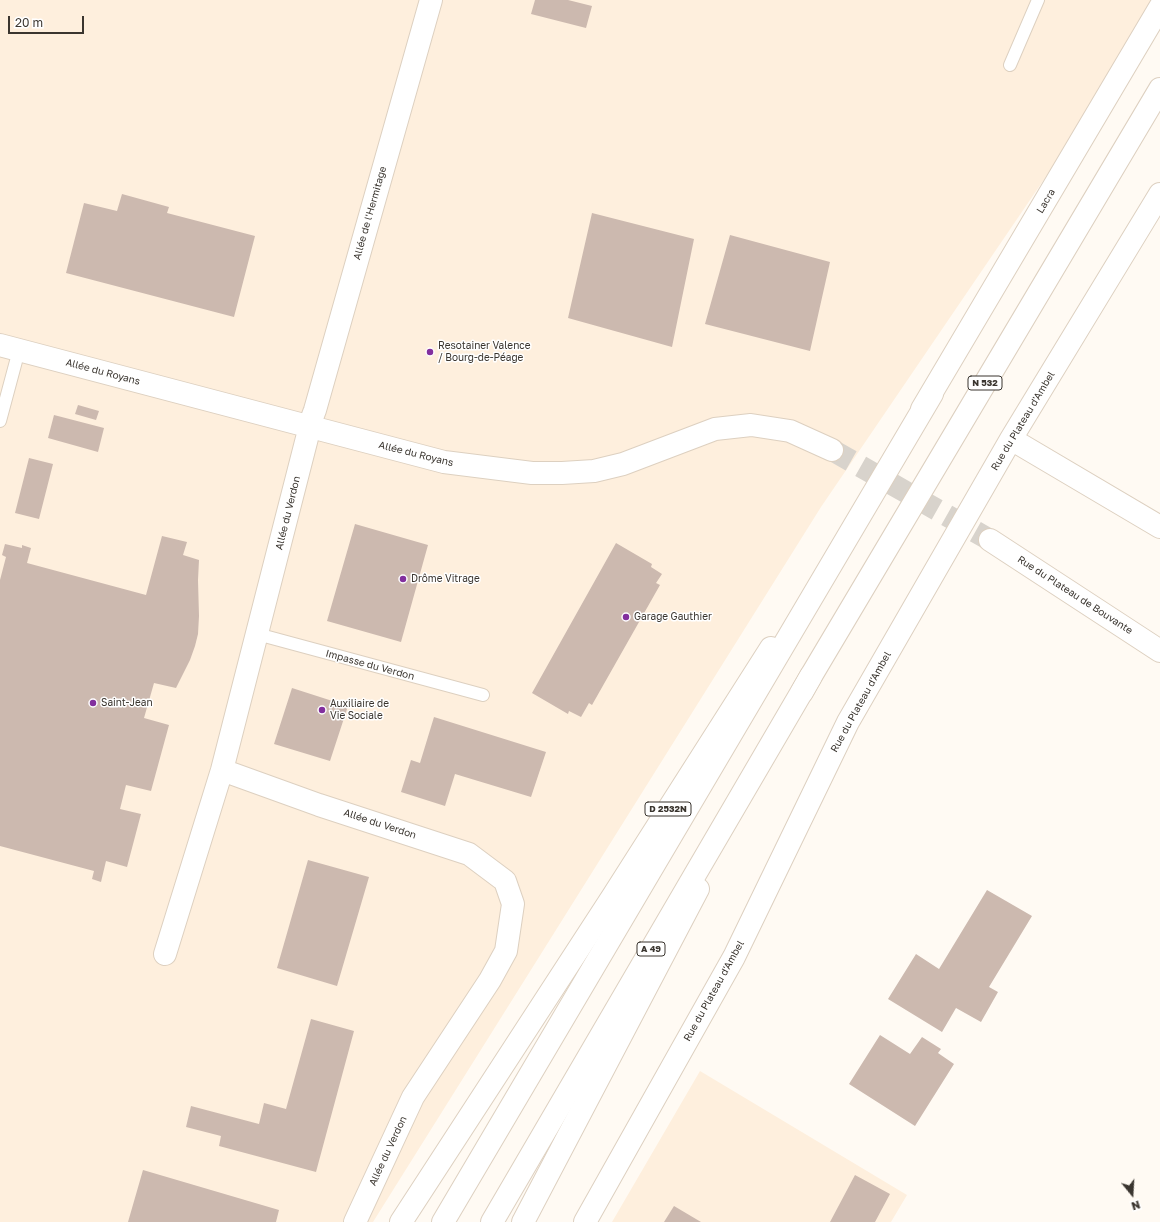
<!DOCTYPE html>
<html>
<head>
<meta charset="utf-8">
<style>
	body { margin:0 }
	#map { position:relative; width:1160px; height:1222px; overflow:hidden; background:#fffaf3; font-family:"Golos Text",sans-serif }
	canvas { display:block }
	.north { position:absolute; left:1112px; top:1174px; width:40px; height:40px; -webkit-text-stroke:3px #fff; paint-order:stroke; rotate:162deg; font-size:11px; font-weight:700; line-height:16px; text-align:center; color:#3a352f }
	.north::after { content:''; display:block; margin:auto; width:14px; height:18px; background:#3a352f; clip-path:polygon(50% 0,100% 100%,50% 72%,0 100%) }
	.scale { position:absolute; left:8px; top:16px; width:76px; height:18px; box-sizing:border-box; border:2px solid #3a352f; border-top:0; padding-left:5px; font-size:12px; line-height:14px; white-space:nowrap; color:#3a352f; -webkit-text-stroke:3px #fff; paint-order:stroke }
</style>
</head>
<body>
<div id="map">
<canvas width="1160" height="1222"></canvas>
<div class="north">N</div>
<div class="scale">20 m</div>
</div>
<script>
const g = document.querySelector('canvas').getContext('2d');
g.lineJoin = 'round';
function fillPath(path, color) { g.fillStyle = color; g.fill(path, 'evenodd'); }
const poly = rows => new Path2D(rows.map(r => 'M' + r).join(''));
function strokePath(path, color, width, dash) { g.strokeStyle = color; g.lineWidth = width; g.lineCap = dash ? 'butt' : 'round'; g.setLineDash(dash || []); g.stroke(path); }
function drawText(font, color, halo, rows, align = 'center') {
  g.font = font + ' "Golos Text",sans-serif'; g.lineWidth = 3; g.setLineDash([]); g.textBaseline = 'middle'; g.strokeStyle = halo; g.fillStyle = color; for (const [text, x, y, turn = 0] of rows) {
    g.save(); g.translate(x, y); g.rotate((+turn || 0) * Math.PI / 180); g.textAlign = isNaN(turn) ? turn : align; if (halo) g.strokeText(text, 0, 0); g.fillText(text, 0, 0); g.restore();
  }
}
const built = poly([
	[0,0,1160,0,1160,9,821,507,373,1222,0,1222],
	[700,1071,907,1195,891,1222,612,1222]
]);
const building = poly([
	[535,0,568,0,592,6,586,28,531,14],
	[122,194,169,207,167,213,255,236,234,317,66,273,84,203,117,211],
	[592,213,694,239,672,347,568,318],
	[730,235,830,262,810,351,705,324],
	[78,405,99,411,96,420,75,414],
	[54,415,104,428,98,452,48,438],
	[29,458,53,464,39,519,15,513],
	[355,524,428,545,401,642,327,621],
	[162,536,187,542,183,555,199,560,198,580,199,616,198,634,195,646,190,660,176,688,154,683,144,718,169,725,151,791,126,785,120,809,141,814,127,867,106,861,101,882,92,879,94,871,0,846,0,580,6,557,2,555,5,544,22,548,22,545,31,548,27,563,146,595],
	[616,543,652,564,651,567,662,574,656,583,660,585,592,705,589,703,581,717,569,711,568,714,532,693],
	[292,688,348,706,330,761,274,744],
	[434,717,546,752,531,797,455,774,445,806,401,792,411,760,420,763],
	[308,860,369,877,337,986,277,968],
	[987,890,1032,916,989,987,998,992,981,1022,956,1008,942,1032,888,999,916,954,939,969],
	[311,1019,354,1031,316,1172,219,1146,221,1136,186,1127,191,1106,259,1124,264,1103,286,1109],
	[880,1035,910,1054,922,1037,941,1049,938,1053,954,1064,915,1126,849,1084],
	[143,1170,279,1210,276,1222,128,1222],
	[855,1175,890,1194,875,1222,830,1222],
	[674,1206,701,1222,664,1222]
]);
const minorTunnel = poly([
	[832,450,990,540]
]);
const service = poly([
	[1010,65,1038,0],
	[0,421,19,350],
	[257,634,483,695]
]);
const minor = poly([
	[0,345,444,462,532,473,562,473,594,471,623,464,715,429,751,425,790,431,832,450],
	[1011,439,1160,527],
	[990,540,1160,651],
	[222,770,319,805,469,854,505,881,513,904,506,951,490,980,413,1097,355,1222],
	[165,954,222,770,307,438,309,426,315,410,431,0],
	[585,1222,734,957,848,722,1011,439,1160,194]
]);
const trunk = poly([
	[922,409,1160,7],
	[802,692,811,676,1160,89],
	[401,1222,613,896,771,648],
	[523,1222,698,889]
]);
const motorway = poly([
	[443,1222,932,394],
	[492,1222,811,676]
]);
const markers = [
	[430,352,4,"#822f9e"],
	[403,579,4,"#822f9e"],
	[626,617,4,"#822f9e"],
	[93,703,4,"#822f9e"],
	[322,710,4,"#822f9e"]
];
const shields = [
	[985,383,34],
	[668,809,46],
	[651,949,28]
];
const shieldNames = [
	["N 532",985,383],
	["D 2532N",668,809],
	["A 49",651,949]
];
const streetNames = [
	["Lacra",1046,201,-59],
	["Allée de l'Hermitage",370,213,-74],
	["Allée du Royans",103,372,15],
	["Rue du Plateau d'Ambel",1023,421,-59],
	["Allée du Royans",416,454,14],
	["Allée du Verdon",288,513,-76],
	["Rue du Plateau de Bouvante",1075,595,33],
	["Impasse du Verdon",370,665,15],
	["Rue du Plateau d'Ambel",861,702,-61],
	["Allée du Verdon",380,824,18],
	["Rue du Plateau d'Ambel",714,991,-61],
	["Allée du Verdon",388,1151,-65]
];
const poiNames = [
	["Resotainer Valence",438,346],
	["/ Bourg-de-Péage",438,358],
	["Drôme Vitrage",411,579],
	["Garage Gauthier",634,617],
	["Saint-Jean",101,703],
	["Auxiliaire de",330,704],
	["Vie Sociale",330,716]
];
fillPath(built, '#feefdd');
fillPath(building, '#ccb9af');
strokePath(minorTunnel, '#d8d3cc', 22, [22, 11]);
strokePath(service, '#ddd0c0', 14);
strokePath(minor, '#ddd0c0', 24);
strokePath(trunk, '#ddd0c0', 24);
strokePath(motorway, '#ddd0c0', 24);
strokePath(service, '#fff', 12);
strokePath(minor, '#fff', 22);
strokePath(trunk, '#fff', 22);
strokePath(motorway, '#fff', 22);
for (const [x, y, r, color] of markers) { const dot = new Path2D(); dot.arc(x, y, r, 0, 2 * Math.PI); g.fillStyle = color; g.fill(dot); strokePath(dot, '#fff', 1.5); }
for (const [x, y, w] of shields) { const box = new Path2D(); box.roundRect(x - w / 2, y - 7, w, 14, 3); g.fillStyle = '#fff'; g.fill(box); strokePath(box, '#3a352f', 1); }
drawText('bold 9px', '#3a352f', null, shieldNames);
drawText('10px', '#3a352f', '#fff', streetNames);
drawText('10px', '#3a352f', '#fff', poiNames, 'left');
</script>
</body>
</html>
